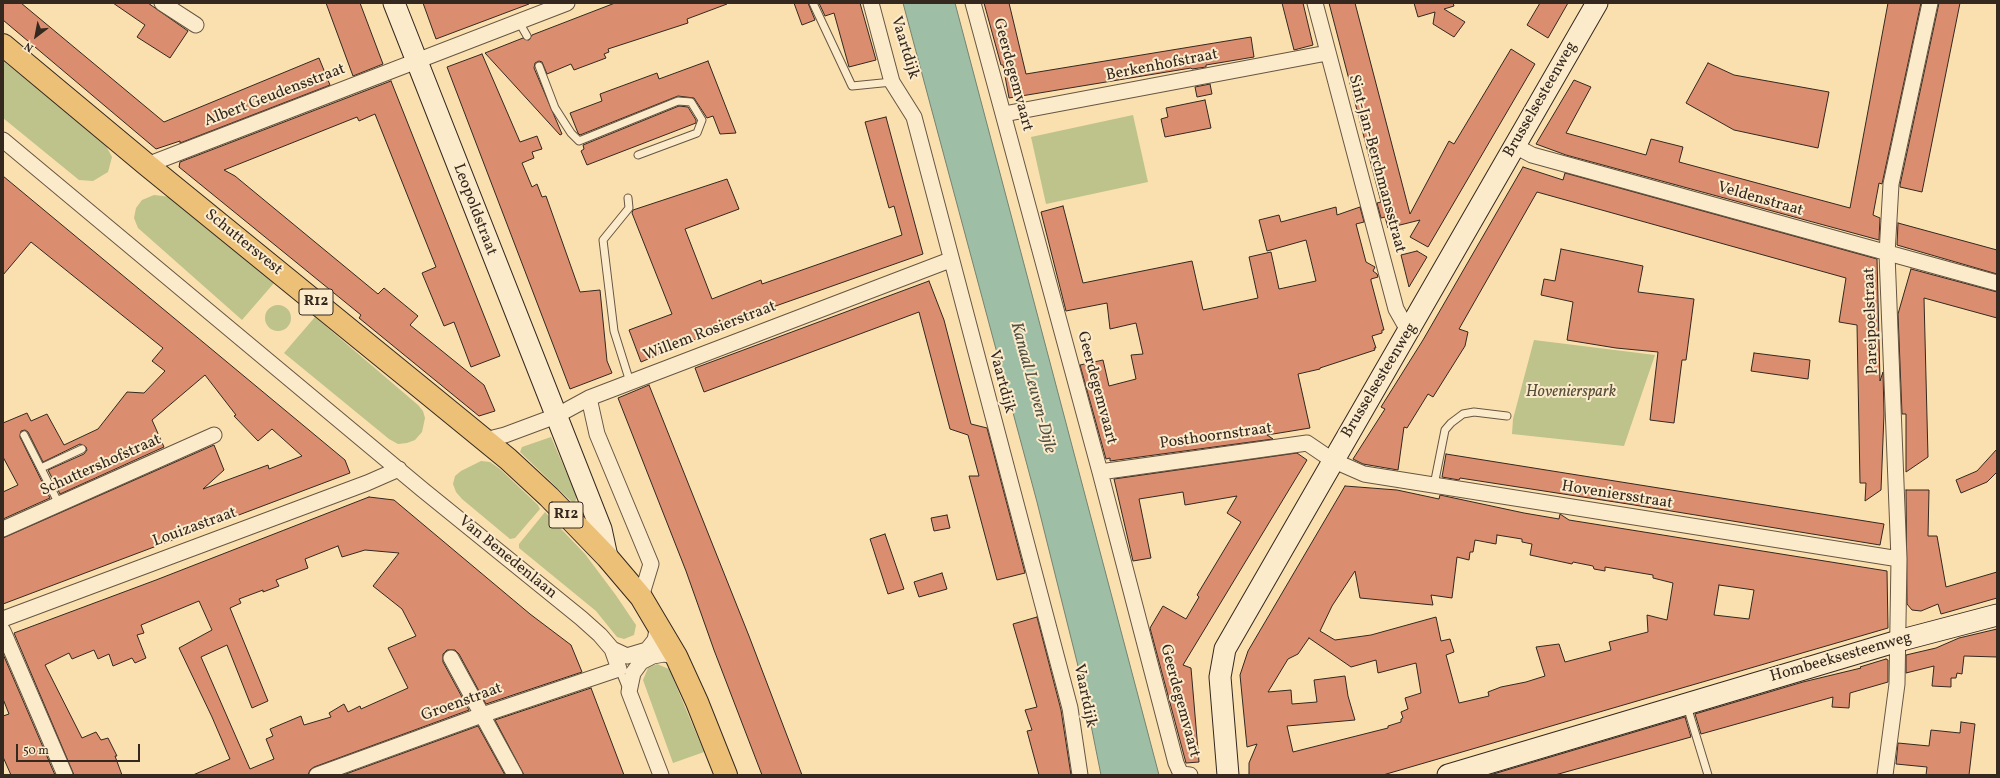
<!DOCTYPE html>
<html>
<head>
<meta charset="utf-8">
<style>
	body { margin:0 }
	#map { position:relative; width:2000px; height:778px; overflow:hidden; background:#fae0af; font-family:Vollkorn,serif }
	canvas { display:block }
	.frame { position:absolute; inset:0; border:4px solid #34281f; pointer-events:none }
	.north { position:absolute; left:16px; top:16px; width:40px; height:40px; -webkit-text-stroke:3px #fcebcb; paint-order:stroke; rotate:212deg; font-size:11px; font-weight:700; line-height:16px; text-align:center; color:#34281f }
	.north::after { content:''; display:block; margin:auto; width:14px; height:18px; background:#34281f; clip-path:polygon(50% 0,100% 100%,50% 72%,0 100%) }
	.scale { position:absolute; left:16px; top:744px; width:124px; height:18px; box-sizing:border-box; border:2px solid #34281f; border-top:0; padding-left:5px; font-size:12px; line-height:14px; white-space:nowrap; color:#34281f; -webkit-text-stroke:3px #fcebcb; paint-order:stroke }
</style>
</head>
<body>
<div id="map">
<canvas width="2000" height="778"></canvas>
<div class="frame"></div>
<div class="north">N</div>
<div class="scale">50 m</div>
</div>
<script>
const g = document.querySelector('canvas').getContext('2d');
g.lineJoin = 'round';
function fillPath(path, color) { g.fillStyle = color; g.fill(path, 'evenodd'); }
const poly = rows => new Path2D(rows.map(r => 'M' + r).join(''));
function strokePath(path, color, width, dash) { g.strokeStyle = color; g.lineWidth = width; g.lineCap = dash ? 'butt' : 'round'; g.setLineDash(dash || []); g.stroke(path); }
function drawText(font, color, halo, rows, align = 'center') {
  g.font = font + ' Vollkorn,serif'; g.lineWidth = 4; g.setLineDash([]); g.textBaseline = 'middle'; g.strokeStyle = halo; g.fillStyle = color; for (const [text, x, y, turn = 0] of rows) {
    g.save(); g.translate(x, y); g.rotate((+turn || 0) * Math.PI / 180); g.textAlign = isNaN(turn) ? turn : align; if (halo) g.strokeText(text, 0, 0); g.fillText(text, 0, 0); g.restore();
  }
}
const green = poly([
	[3,61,103,140,112,157,108,172,93,181,79,180,3,118],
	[1133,115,1148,182,1046,204,1031,137],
	[154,195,171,197,274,283,242,320,138,228,134,218,136,208,142,200],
	'265 318a13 13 0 1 1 26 0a13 13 0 1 1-26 0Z',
	[315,317,418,405,423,411,425,418,422,432,415,440,407,443,398,444,389,439,284,353],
	[1534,340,1655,355,1624,446,1512,434,1513,419],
	[551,437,577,497,575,502,572,502,520,452,522,447],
	[481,461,490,462,500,469,538,505,540,509,515,538,510,539,462,499,456,492,453,484,455,476,461,471],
	[545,512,585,554,615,594,636,625,634,635,624,639,617,637,596,611,519,548,519,544],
	[657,664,669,669,704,752,673,763,643,680,648,668]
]);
const water = poly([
	[903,3,955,3,1159,775,1101,775,1084,690,1037,502,903,3]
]);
const building = poly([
	[3,3,21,3,164,122,319,58,330,85,180,143,180,141,156,149,3,20,3,3],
	[113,3,148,3,188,31,170,58,137,37,145,25,113,3],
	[326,3,360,3,383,64,353,76,326,3],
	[423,3,529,3,529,4,436,39,423,3],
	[615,3,726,3,727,4,687,19,688,23,608,49,609,52,604,54,606,58,574,70,571,64,547,74,542,62,539,61,535,63,534,68,562,134,560,135,485,53,523,38,529,40,532,35,615,3],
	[794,3,808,3,815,20,802,25,794,3],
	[819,3,860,3,876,60,849,67,834,13,825,16,819,3],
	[984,3,1009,3,1026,74,1251,37,1254,57,1206,65,1206,67,1192,69,1191,68,1009,98,1003,65,1001,65,984,3],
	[1282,3,1303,3,1313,45,1294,50,1282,3],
	[1329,3,1355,3,1410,214,1449,141,1454,144,1511,49,1535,64,1428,247,1410,237,1420,220,1388,228,1385,217,1381,218,1377,203,1381,202,1329,3],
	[1414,3,1453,3,1454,6,1444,9,1465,22,1454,37,1433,24,1435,12,1418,17,1414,3],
	[1540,3,1568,3,1548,38,1527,25,1540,3],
	[1888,3,1921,3,1882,184,1879,183,1873,215,1880,218,1879,240,1566,155,1536,144,1574,80,1591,87,1566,133,1646,155,1651,139,1683,147,1679,162,1850,208,1888,3],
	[1939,3,1960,3,1922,192,1900,187,1900,185,1939,3],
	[482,54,520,142,537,136,542,149,532,152,534,158,522,163,532,187,537,184,542,197,546,196,580,292,600,290,607,361,612,373,570,389,447,67,482,54],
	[708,61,736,133,720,134,713,116,707,118,694,98,678,96,580,135,578,133,570,113,602,101,600,94,657,73,659,79,708,61],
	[1708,63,1734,75,1829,92,1818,148,1734,130,1686,103,1708,63],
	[391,81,500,356,471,367,454,322,444,326,422,273,436,267,375,114,359,121,357,117,224,170,235,176,378,294,384,288,418,316,410,325,484,385,495,411,479,416,359,318,361,315,179,167,180,162,391,81],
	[1210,84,1212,94,1197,97,1195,87,1210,84],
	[1205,100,1211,128,1165,137,1161,119,1168,117,1166,108,1205,100],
	[679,106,688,107,696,120,696,123,587,165,581,151,584,149,583,145,679,106],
	[886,117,923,254,770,308,641,362,629,330,672,314,632,213,633,210,727,179,739,209,685,229,712,299,761,280,762,284,902,235,894,206,889,208,865,122,886,117],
	[1523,167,1563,180,1565,173,1877,259,1880,381,1883,372,1884,414,1881,490,1865,501,1866,483,1860,483,1857,325,1839,322,1846,278,1537,192,1459,329,1468,332,1465,346,1433,397,1428,394,1407,428,1404,427,1398,470,1363,464,1353,459,1385,409,1381,407,1423,340,1523,167],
	[3,176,345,460,350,473,3,604,3,538,214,445,224,470,203,489,268,465,269,469,302,456,272,429,258,441,234,416,236,415,205,375,152,420,164,447,60,494,48,470,84,454,87,450,86,447,80,444,43,462,28,432,25,430,21,431,20,437,50,498,3,519,3,492,18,485,3,457,3,423,27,413,31,421,47,414,64,445,98,429,127,392,144,393,165,371,152,361,163,348,31,242,3,275,3,176],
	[1063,206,1083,283,1192,261,1203,310,1258,298,1249,257,1271,252,1279,289,1316,281,1306,240,1267,251,1259,220,1279,215,1281,222,1336,207,1337,215,1360,207,1364,222,1356,224,1366,262,1375,267,1373,271,1377,274,1378,277,1371,279,1371,281,1384,330,1382,330,1382,333,1372,336,1376,348,1374,348,1375,350,1320,368,1320,369,1298,374,1310,428,1267,435,1273,439,1110,461,1110,458,1106,459,1080,365,1103,360,1109,386,1136,379,1131,355,1143,354,1136,323,1110,329,1107,303,1066,311,1041,212,1063,206],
	[1898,223,1997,250,1997,274,1897,245,1898,223],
	[1561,249,1643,266,1638,292,1694,299,1686,360,1682,360,1674,423,1650,420,1658,352,1616,348,1567,340,1573,302,1541,295,1544,279,1555,281,1561,249],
	[1417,251,1427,257,1409,287,1401,255,1417,251],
	[1911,269,1997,292,1997,318,1924,298,1928,457,1906,472,1906,414,1902,414,1898,314,1911,269],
	[929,281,944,320,971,424,987,428,1025,573,997,580,969,476,979,476,968,435,950,429,919,312,704,392,695,368,929,281],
	[1754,353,1810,360,1808,379,1751,371,1754,353],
	[649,385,749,636,802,775,762,775,714,650,686,571,618,398,649,385],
	[1997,449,1997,472,1987,482,1961,493,1956,480,1977,471,1997,449],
	[1297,453,1307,460,1183,665,1191,668,1199,762,1186,763,1150,628,1163,606,1186,619,1199,597,1197,595,1241,522,1227,513,1237,496,1185,505,1183,492,1139,499,1151,558,1133,561,1114,479,1297,453],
	[1446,454,1884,524,1880,545,1628,504,1460,478,1459,480,1442,477,1446,454],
	[1345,486,1397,490,1439,499,1440,495,1524,513,1559,519,1560,514,1569,520,1887,571,1888,628,1383,775,1249,775,1249,763,1257,744,1247,747,1240,675,1248,651,1345,486],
	[1497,535,1522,539,1522,542,1532,544,1530,555,1572,564,1573,562,1593,566,1594,569,1605,571,1605,567,1653,575,1653,578,1673,583,1667,620,1647,615,1648,632,1609,642,1611,650,1565,662,1559,644,1536,647,1545,676,1526,682,1501,687,1488,692,1489,696,1459,703,1446,655,1454,652,1450,639,1441,641,1436,617,1371,635,1335,640,1320,631,1332,606,1355,571,1360,598,1433,605,1431,595,1452,598,1457,557,1469,560,1470,552,1473,552,1475,540,1496,544,1497,535],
	[1719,585,1754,590,1749,619,1714,615,1719,585],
	[1309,638,1351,667,1376,660,1378,673,1416,663,1421,693,1405,698,1408,709,1401,712,1403,718,1401,719,1401,722,1388,726,1388,728,1293,752,1287,726,1355,720,1348,696,1345,676,1314,680,1317,702,1292,704,1291,690,1268,692,1288,659,1298,654,1309,638],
	[1906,490,1929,490,1928,536,1937,536,1946,587,1997,572,1997,598,1941,614,1938,604,1921,611,1912,610,1907,604,1906,490],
	[369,497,394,500,530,614,571,645,582,672,486,704,459,654,455,650,447,650,443,654,443,662,469,710,314,767,310,770,308,775,193,775,230,759,212,717,179,648,212,630,199,601,141,625,144,633,137,635,146,658,135,663,132,658,113,666,109,654,98,659,94,650,72,659,69,653,45,665,82,738,96,732,101,740,108,738,117,756,115,756,122,775,74,775,14,633,156,580,369,497],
	[338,546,342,557,365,550,399,553,373,586,402,609,416,636,388,648,408,688,361,709,360,706,348,712,344,704,329,713,331,717,304,725,301,716,270,729,273,736,266,739,274,759,250,769,201,657,227,645,252,708,268,701,230,608,241,603,239,599,263,590,263,592,279,586,276,580,308,568,305,559,338,546],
	[947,515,950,528,934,531,931,518,947,515],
	[885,534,904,589,888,594,870,539,885,534],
	[942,573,947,589,919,597,914,582,942,573],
	[1037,617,1061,710,1071,775,1039,775,1027,731,1032,730,1025,710,1037,707,1013,624,1037,617],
	[1997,629,1997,657,1964,656,1962,674,1957,673,1956,678,1951,678,1951,687,1932,686,1934,666,1906,673,1906,655,1936,648,1959,638,1997,629],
	[3,654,55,775,11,775,3,757,3,716,9,714,3,699,3,654],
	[1886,659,1888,660,1888,682,1850,693,1849,708,1832,707,1833,697,1701,734,1695,714,1803,682,1861,668,1860,667,1886,659],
	[591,688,624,775,524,775,495,720,591,688],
	[1685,717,1691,737,1555,775,1490,775,1685,717],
	[1961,722,1975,724,1969,775,1926,775,1927,767,1896,764,1898,743,1929,746,1931,730,1960,733,1961,722],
	[478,726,505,775,343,775,478,726]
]);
const lane = poly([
	[813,3,852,86,892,82],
	[519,22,527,36],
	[539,66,555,108,571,133,579,141,678,101,691,102,702,120,697,133,638,155],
	[628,198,629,208,603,240,614,331,630,382],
	[24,435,59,504],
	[41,468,82,449],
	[1434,485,1445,430,1451,423,1463,414,1474,412,1507,416],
	[619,669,627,689],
	[1687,706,1708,775]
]);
const street = poly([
	[162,3,196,25],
	[871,3,892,82,914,117,1070,708,1080,775],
	[973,3,1100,472,1176,763,1181,774,1190,775],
	[1315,3,1396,309,1409,332],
	[1004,114,1327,53],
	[3,140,423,490,581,618,600,635,612,649,619,669,482,715,317,775],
	[1515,146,1532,155,1997,283],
	[147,165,567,3],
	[589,398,597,434,651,564,641,597],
	[485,440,505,435,556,416,589,398,950,260],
	[1100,472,1307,443,1332,460,1364,474,1899,559],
	[3,529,214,435],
	[3,619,367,483,399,469],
	[3,631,65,775],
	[612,649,627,656,647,650,655,640,658,625],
	[451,658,515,775],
	[661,775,629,692,633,673,641,662,653,656,664,654,676,656],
	[1885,775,1897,684,1899,559,1887,254,1891,184,1930,3]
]);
const secondary = poly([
	[394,3,601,529,607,557],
	[1228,775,1220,677,1225,649,1597,3],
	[1448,775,1898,641,1997,615]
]);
const primary = poly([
	[3,45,147,165,426,392,508,459,549,497,607,557,641,597,676,656,697,702,726,775]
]);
const shields = [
	[316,302,34],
	[566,515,34]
];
const shieldNames = [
	["R12",316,302],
	["R12",566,515]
];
const streetNames = [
	["Vaartdijk",904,48,73],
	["Berkenhofstraat",1162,66,-11],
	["Geerdegemvaart",1012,75,75],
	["Albert Geudensstraat",275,96,-21],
	["Brusselsesteenweg",1541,100,-60],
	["Sint-Jan-Berchmansstraat",1376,164,75],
	["Veldenstraat",1760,200,16],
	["Leopoldstraat",474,210,69],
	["Schuttersvest",243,243,39],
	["Pareipoelstraat",1872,321,-92],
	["Willem Rosierstraat",710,332,-21],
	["Brusselsesteenweg",1380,381,-59],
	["Vaartdijk",1001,382,75],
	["Geerdegemvaart",1096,388,75],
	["Posthoornstraat",1216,437,-8],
	["Schuttershofstraat",101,466,-24],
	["Hoveniersstraat",1617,496,9],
	["Louizastraat",195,528,-20],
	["Van Benedenlaan",507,558,39],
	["Hombeeksesteenweg",1841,658,-16],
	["Vaartdijk",1084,696,78],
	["Geerdegemvaart",1179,701,75],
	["Groenstraat",462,703,-20]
];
const parkNames = [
	["Hovenierspark",1571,393]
];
const waterNames = [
	["Kanaal Leuven-Dijle",1032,388,75]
];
fillPath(green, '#bec28b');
fillPath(water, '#9fbea6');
strokePath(water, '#748270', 1);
fillPath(building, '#da8d6f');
strokePath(building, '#34281f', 1);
strokePath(lane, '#665643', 9);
strokePath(street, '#665643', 17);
strokePath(secondary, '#34281f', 23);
strokePath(primary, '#34281f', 24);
strokePath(lane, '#fcebcb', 7);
strokePath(street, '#fcebcb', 15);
strokePath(secondary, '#fcebcb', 21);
strokePath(primary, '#edc078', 22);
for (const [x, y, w] of shields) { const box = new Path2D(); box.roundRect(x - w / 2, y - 13, w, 26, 3); g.fillStyle = '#fcebcb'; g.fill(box); strokePath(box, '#34281f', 1); }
drawText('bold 15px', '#34281f', null, shieldNames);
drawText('16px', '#34281f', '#fcebcb', streetNames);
drawText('italic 16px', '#564e3a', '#fcebcb', parkNames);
drawText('italic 17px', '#4f4e41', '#fcebcb', waterNames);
</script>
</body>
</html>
